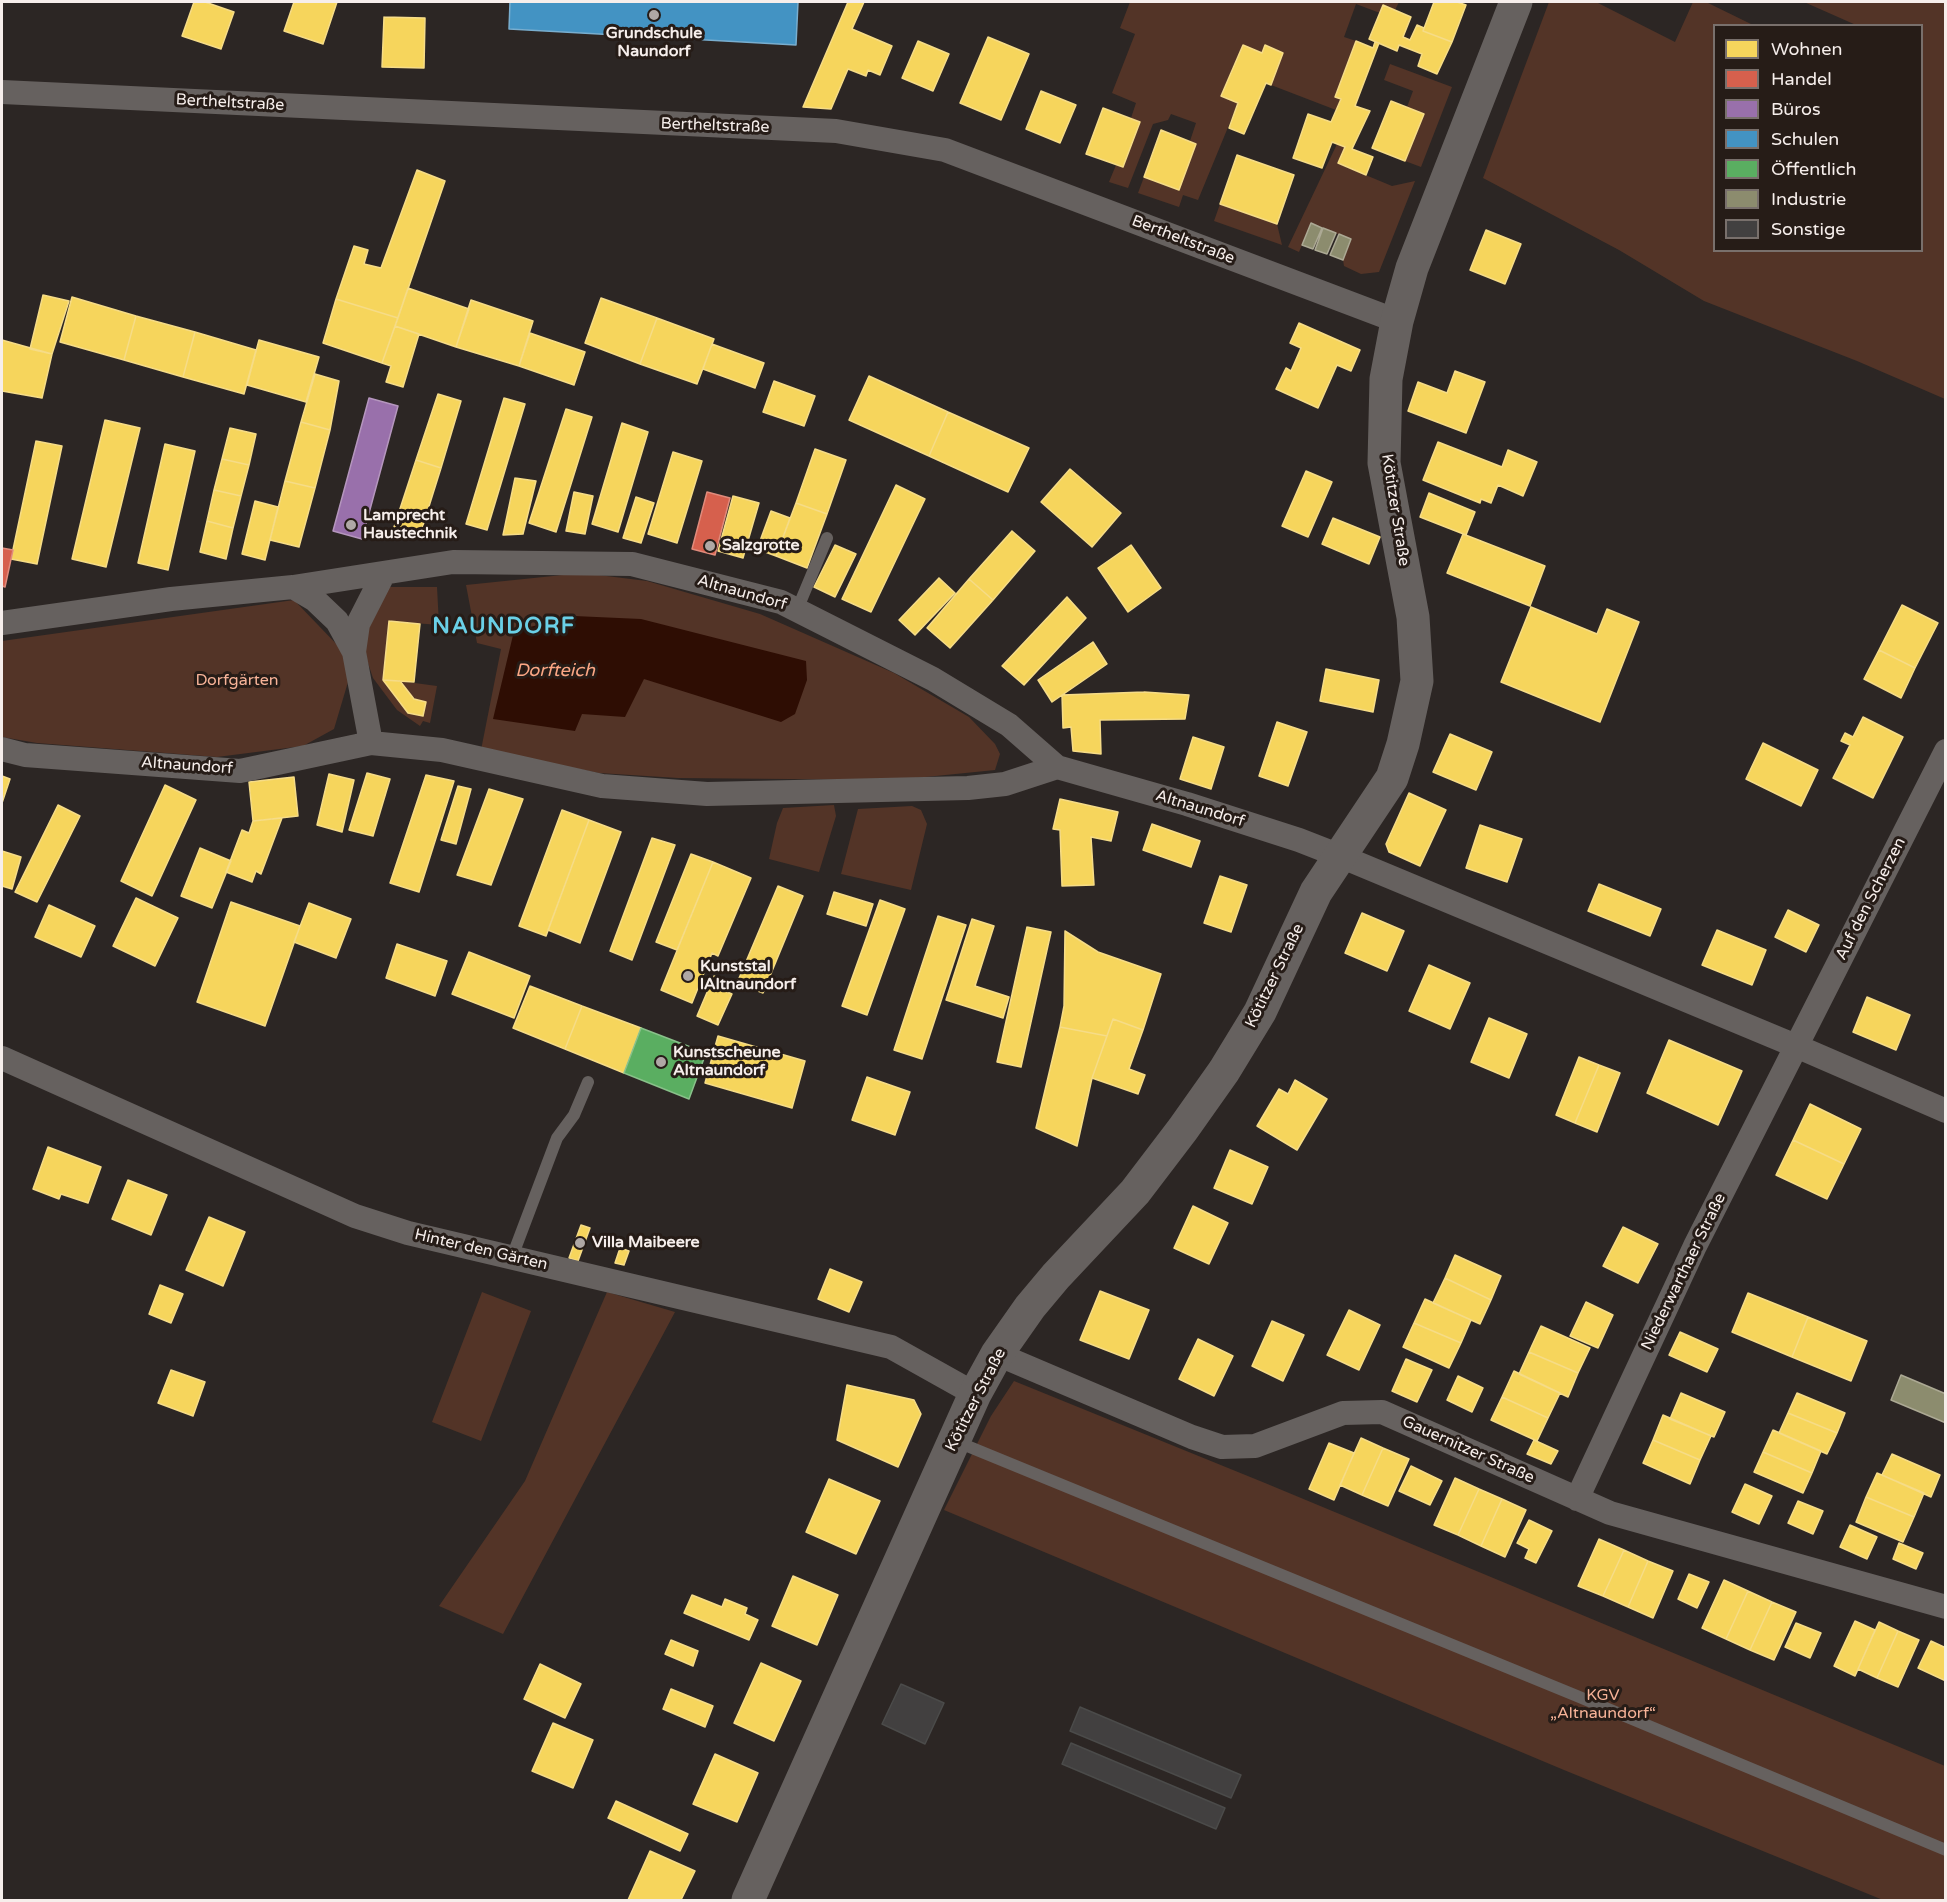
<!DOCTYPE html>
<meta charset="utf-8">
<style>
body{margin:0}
#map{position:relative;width:1947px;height:1902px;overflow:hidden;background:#2c2624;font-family:"Varela Round",sans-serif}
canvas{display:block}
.frame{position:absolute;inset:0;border:3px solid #f6eeeb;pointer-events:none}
.legend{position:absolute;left:1713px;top:24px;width:210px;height:228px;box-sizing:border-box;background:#261c17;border:2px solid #79706c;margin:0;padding:8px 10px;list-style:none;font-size:18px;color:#f6eeeb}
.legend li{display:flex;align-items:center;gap:12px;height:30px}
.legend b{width:30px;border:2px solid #79706c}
</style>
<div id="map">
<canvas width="1947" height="1902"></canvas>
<div class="frame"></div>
<ul class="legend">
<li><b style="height:16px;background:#f6d55c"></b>Wohnen</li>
<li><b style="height:16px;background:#d6604d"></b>Handel</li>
<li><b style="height:16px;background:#9970ab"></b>Büros</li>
<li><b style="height:16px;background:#4393c3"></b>Schulen</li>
<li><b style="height:16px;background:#5aae61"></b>Öffentlich</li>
<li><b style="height:16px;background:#8c8c6e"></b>Industrie</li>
<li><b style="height:16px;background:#424040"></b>Sonstige</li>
</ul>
</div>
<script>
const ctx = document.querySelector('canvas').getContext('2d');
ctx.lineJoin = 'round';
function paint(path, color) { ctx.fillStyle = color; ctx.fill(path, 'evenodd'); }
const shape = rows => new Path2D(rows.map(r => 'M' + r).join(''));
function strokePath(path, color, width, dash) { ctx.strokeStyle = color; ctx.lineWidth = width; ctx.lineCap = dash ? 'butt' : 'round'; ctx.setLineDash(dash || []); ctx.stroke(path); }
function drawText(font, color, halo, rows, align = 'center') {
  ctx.font = font + ' "Varela Round",sans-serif'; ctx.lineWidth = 6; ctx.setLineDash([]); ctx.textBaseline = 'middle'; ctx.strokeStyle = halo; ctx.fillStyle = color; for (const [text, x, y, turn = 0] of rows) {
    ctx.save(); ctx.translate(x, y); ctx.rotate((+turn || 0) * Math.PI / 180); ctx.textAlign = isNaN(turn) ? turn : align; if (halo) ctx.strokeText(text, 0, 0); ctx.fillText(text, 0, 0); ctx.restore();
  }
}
paint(shape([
 [1130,2,1399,2,1395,10,1383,5,1380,13,1356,4,1344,37,1356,41,1335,97,1341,99,1336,110,1271,85,1282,53,1265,45,1262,53,1243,45,1221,95,1238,103,1198,200,1183,195,1179,207,1138,193,1144,177,1179,189,1195,143,1190,141,1196,123,1171,114,1168,120,1153,124,1128,188,1109,182,1116,165,1123,167,1139,122,1131,118,1136,103,1112,93,1135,34,1120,28],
 [1549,2,1596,2,1675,42,1693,2,1706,2,1753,25,1714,26,1714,250,1922,250,1922,26,1856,25,1804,2,1945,2,1945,399,1857,361,1704,301,1619,250,1483,178],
 [1390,64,1452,87,1421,167,1405,161,1424,114,1407,107,1413,91,1384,80],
 [1337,144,1345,147,1339,164,1392,186,1415,181,1379,272,1361,274,1344,266,1343,260,1351,239,1311,224,1299,252,1288,247],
 [1220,204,1277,224,1282,245,1214,221],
 [582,573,647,581,760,614,894,673,969,717,995,744,1000,754,995,770,896,780,678,778,599,773,481,750,501,649,477,643,466,585],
 [389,587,437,587,439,625,389,621,383,679,408,713,423,715,426,702,414,699,400,681,437,686,430,723,423,721,420,726,397,710,373,678,364,651,367,625],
 [294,600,344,652,348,682,334,729,303,746,217,757,37,743,2,737,2,641],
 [834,805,836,816,819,872,769,859,777,823,783,808],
 [912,806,921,810,927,824,911,890,841,874,858,809],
 [482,1292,531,1311,481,1441,432,1422],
 [607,1292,675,1312,503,1634,439,1606,525,1481],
 [1014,1381,1265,1483,1945,1766,1945,1900,1883,1900,1564,1770,944,1510,991,1416]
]), '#533427');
paint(shape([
 [574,616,641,619,806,661,807,680,795,714,781,722,644,679,625,717,582,714,575,731,493,719,514,631]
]), '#2e0d03');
const homes = shape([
 [194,2,205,2,234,12,221,49,182,36,194,2],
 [294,2,337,2,323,44,284,31,294,2],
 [848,2,864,2,852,29,892,46,880,75,868,70,866,76,848,69,831,109,803,107,848,2],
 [1434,2,1457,2,1466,5,1452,42,1423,31,1434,2],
 [1383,5,1411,17,1403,37,1410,40,1417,25,1424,28,1423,31,1452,42,1437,74,1418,66,1422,54,1399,45,1397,51,1369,39,1383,5],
 [384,17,425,18,424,68,382,67,384,17],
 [988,37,1029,54,1001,120,960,103,988,37],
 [918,41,949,54,933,91,902,78,918,41],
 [1356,41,1373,48,1375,42,1379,43,1355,106,1370,111,1352,149,1373,157,1366,175,1338,163,1345,147,1332,142,1322,168,1293,158,1308,114,1331,122,1341,99,1335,97,1356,41],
 [1243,45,1262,53,1265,45,1283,53,1271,85,1266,83,1244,134,1229,128,1238,103,1221,96,1243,45],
 [1041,91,1076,105,1060,143,1026,129,1041,91],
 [1391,101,1424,114,1405,161,1372,148,1391,101],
 [1103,108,1140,122,1123,167,1086,154,1103,108],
 [1161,130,1196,144,1179,190,1144,177,1161,130],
 [1237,155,1294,175,1277,224,1220,204,1237,155],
 [417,170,445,181,398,318,336,299,354,246,368,250,364,264,381,268,417,170],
 [1486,230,1521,244,1505,284,1470,270,1486,230],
 [408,288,469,309,456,347,395,326,408,288],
 [43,295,69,301,52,354,30,349,43,295],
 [72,297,136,316,124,360,60,342,72,297],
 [601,298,657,318,640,364,585,343,601,298],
 [336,299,398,318,382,363,323,343,336,299],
 [471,300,533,321,519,366,456,347,471,300],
 [136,316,195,332,183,377,124,360,136,316],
 [657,318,714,339,697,384,640,364,657,318],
 [1299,323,1360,350,1351,371,1337,365,1318,408,1276,389,1286,368,1291,371,1301,348,1290,343,1299,323],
 [395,326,419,334,403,387,386,382,391,366,382,363,395,326],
 [195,332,256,350,244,394,183,377,195,332],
 [530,333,585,352,574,385,519,366,530,333],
 [2,340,52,354,42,398,2,391,2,340],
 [259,340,319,357,306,402,247,385,259,340],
 [712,344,764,363,755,388,703,369,712,344],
 [1455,371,1485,382,1466,433,1408,411,1418,382,1447,393,1455,371],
 [315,374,339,381,330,430,301,422,315,374],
 [869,376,948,412,929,456,849,420,869,376],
 [774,381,815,396,804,426,763,412,774,381],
 [438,394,461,401,441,468,416,460,438,394],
 [504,398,525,404,487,530,466,524,504,398],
 [566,409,592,417,556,532,529,523,566,409],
 [948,412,1029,448,1008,492,929,456,948,412],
 [105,420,140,428,106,567,72,559,105,420],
 [301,422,330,430,315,488,285,481,301,422],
 [622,423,648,432,618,532,592,524,622,423],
 [230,428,256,434,249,465,222,459,230,428],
 [36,441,62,446,37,564,11,559,36,441],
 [1438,442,1502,467,1508,450,1537,462,1523,496,1498,485,1491,503,1481,499,1480,503,1423,480,1438,442],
 [165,444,195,451,168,570,138,563,165,444],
 [815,449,846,460,827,514,796,503,815,449],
 [673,452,702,461,677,543,648,534,673,452],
 [222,459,249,465,241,496,214,490,222,459],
 [416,460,441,468,420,535,394,527,416,460],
 [1070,469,1121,513,1092,547,1041,502,1070,469],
 [1306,471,1332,482,1308,537,1282,526,1306,471],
 [515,478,536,481,523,534,503,535,515,478],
 [285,481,315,488,299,547,270,540,285,481],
 [896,485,925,499,871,612,842,599,896,485],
 [214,490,241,496,233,528,207,521,214,490],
 [574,492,593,496,585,534,566,531,574,492],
 [1429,493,1475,512,1466,535,1420,517,1429,493],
 [733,496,759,503,743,558,718,551,733,496],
 [636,497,654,503,641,543,623,538,636,497],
 [255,501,278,507,265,560,242,554,255,501],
 [796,503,827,514,807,568,776,556,796,503],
 [771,511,790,518,776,556,757,549,771,511],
 [1333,518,1380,537,1369,564,1322,544,1333,518],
 [207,521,233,528,226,559,200,552,207,521],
 [1012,531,1035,551,993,600,969,579,1012,531],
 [1463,534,1545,566,1530,606,1447,573,1463,534],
 [835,545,856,554,835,597,814,587,835,545],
 [1131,545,1161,588,1128,612,1098,568,1131,545],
 [939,578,955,593,915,635,899,620,939,578],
 [969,579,993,600,950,648,927,628,969,579],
 [1067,597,1086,618,1024,685,1002,666,1067,597],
 [1902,605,1938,623,1915,668,1879,650,1902,605],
 [1531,607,1597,634,1607,609,1639,622,1600,722,1501,682,1531,607],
 [389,621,420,624,414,682,383,680,389,621],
 [1093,642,1107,664,1052,702,1038,680,1093,642],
 [1879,650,1915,668,1901,698,1864,679,1879,650],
 [1326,669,1379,680,1373,712,1320,701,1326,669],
 [383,680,400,681,414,699,426,702,423,716,408,713,383,680],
 [1144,692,1189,695,1185,719,1100,720,1101,754,1073,751,1071,727,1063,728,1062,695,1144,692],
 [1863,717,1903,737,1873,798,1833,778,1850,745,1841,741,1845,733,1853,737,1863,717],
 [1277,722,1307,732,1288,786,1259,776,1277,722],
 [1450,734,1492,752,1476,790,1433,772,1450,734],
 [1193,737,1224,747,1211,789,1180,779,1193,737],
 [1763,743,1818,770,1801,806,1746,779,1763,743],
 [367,773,390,779,373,836,349,830,367,773],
 [329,774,354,780,342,832,317,825,329,774],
 [426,775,454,781,419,892,390,883,426,775],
 [2,776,10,779,2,803,2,776],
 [294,777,298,816,253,821,249,782,294,777],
 [165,785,196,800,152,896,121,881,165,785],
 [458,786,471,789,456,844,441,840,458,786],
 [489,789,523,799,491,885,457,875,489,789],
 [1409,793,1446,810,1420,866,1389,852,1386,844,1409,793],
 [1060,799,1118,812,1111,841,1091,837,1094,885,1062,886,1060,830,1053,829,1060,799],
 [58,805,80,816,37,902,15,892,58,805],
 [562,810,589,820,546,936,519,926,562,810],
 [282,818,261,874,256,871,252,882,226,872,242,830,249,833,253,821,282,818],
 [589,820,621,832,580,943,548,930,589,820],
 [1152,824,1200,841,1191,867,1143,850,1152,824],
 [1480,825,1522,839,1507,882,1466,868,1480,825],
 [652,838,675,845,632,960,610,951,652,838],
 [200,848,231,861,212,908,181,896,200,848],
 [2,851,21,857,12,889,2,886,2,851],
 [691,854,713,862,677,950,656,942,691,854],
 [713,862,751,878,718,956,712,953,692,1003,661,990,713,862],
 [1220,876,1247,885,1231,932,1204,923,1220,876],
 [1599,884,1661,909,1650,936,1588,911,1599,884],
 [778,886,803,896,763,993,737,983,778,886],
 [834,892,873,904,866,926,827,914,834,892],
 [136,898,178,918,155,966,113,946,136,898],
 [880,900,905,909,867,1015,842,1006,880,900],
 [231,902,300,926,265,1026,197,1002,231,902],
 [309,903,351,919,336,958,294,942,309,903],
 [49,905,95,926,81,957,35,937,49,905],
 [1788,910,1819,925,1806,952,1775,937,1788,910],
 [1362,913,1404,931,1387,971,1345,953,1362,913],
 [938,916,966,925,922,1059,894,1050,938,916],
 [972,919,994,926,975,986,1009,997,1003,1018,946,1000,972,919],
 [1027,927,1051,932,1021,1067,997,1062,1027,927],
 [1717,930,1766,950,1752,985,1702,965,1717,930],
 [1065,931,1098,952,1161,974,1143,1030,1113,1019,1107,1036,1060,1027,1064,1006,1065,931],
 [397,944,447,961,435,996,386,978,397,944],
 [469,952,530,976,514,1018,452,994,469,952],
 [1429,965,1470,983,1450,1029,1409,1011,1429,965],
 [714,976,730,983,727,992,732,994,718,1025,697,1016,714,976],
 [530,986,582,1006,565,1049,513,1028,530,986],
 [1867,997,1910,1015,1896,1050,1853,1032,1867,997],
 [582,1006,641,1028,624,1073,565,1049,582,1006],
 [1489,1018,1527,1034,1509,1078,1471,1062,1489,1018],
 [1113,1019,1143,1030,1129,1069,1145,1075,1138,1094,1092,1078,1113,1019],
 [1060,1027,1107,1036,1092,1078,1077,1146,1036,1128,1060,1027],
 [718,1036,805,1061,792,1108,705,1083,718,1036],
 [1669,1040,1742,1071,1718,1125,1647,1093,1669,1040],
 [1579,1057,1599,1065,1575,1123,1556,1115,1579,1057],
 [1599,1065,1620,1073,1597,1132,1575,1123,1599,1065],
 [867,1077,910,1092,895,1135,852,1120,867,1077],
 [1295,1080,1327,1099,1297,1150,1257,1126,1279,1089,1288,1094,1295,1080],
 [1810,1104,1861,1129,1844,1164,1793,1140,1810,1104],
 [1793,1140,1844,1164,1827,1199,1776,1175,1793,1140],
 [48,1147,101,1167,88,1203,61,1194,59,1199,33,1189,48,1147],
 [1230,1150,1268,1167,1252,1204,1214,1188,1230,1150],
 [128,1180,167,1195,151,1235,112,1219,128,1180],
 [1193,1206,1228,1223,1209,1264,1174,1248,1193,1206],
 [209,1217,245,1232,223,1286,186,1270,209,1217],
 [581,1225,590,1228,578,1261,569,1258,581,1225],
 [1623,1227,1658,1244,1638,1283,1603,1266,1623,1227],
 [620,1248,629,1251,624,1265,615,1263,620,1248],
 [1455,1255,1501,1276,1491,1300,1445,1278,1455,1255],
 [830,1269,862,1282,849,1312,818,1299,830,1269],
 [1445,1278,1491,1300,1480,1324,1433,1303,1445,1278],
 [160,1285,183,1294,171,1323,149,1314,160,1285],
 [1100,1291,1149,1310,1129,1359,1080,1340,1100,1291],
 [1748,1293,1808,1317,1792,1357,1732,1332,1748,1293],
 [1425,1299,1471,1320,1461,1343,1414,1323,1425,1299],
 [1586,1302,1613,1315,1598,1348,1570,1336,1586,1302],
 [1349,1310,1380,1325,1359,1370,1327,1355,1349,1310],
 [1808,1317,1867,1341,1851,1381,1792,1357,1808,1317],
 [1272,1321,1304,1335,1283,1381,1252,1366,1272,1321],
 [1414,1323,1461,1343,1449,1368,1403,1347,1414,1323],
 [1541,1326,1590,1348,1578,1373,1529,1352,1541,1326],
 [1680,1332,1718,1349,1707,1372,1669,1355,1680,1332],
 [1198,1339,1233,1356,1214,1396,1179,1379,1198,1339],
 [1529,1352,1578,1373,1568,1397,1519,1374,1529,1352],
 [1406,1359,1432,1370,1417,1402,1392,1391,1406,1359],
 [171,1370,205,1382,193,1416,158,1403,171,1370],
 [1514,1371,1560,1393,1548,1418,1502,1397,1514,1371],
 [1458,1376,1483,1388,1472,1412,1447,1400,1458,1376],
 [847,1385,914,1400,921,1414,898,1467,837,1440,847,1385],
 [1681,1393,1725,1412,1714,1437,1670,1419,1681,1393],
 [1797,1393,1845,1413,1837,1433,1788,1413,1797,1393],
 [1502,1397,1548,1418,1537,1441,1491,1420,1502,1397],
 [1788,1413,1837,1433,1827,1454,1779,1433,1788,1413],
 [1663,1415,1711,1436,1700,1460,1653,1440,1663,1415],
 [1773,1430,1821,1451,1812,1473,1763,1452,1773,1430],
 [1361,1438,1383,1448,1362,1495,1340,1485,1361,1438],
 [1534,1440,1558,1451,1551,1464,1527,1454,1534,1440],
 [1653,1440,1700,1460,1690,1484,1643,1463,1653,1440],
 [1329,1443,1354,1453,1334,1500,1309,1489,1329,1443],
 [1383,1448,1409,1459,1388,1506,1362,1495,1383,1448],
 [1763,1452,1812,1473,1803,1493,1754,1472,1763,1452],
 [1892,1454,1940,1475,1931,1497,1882,1475,1892,1454],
 [1411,1466,1442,1481,1430,1505,1399,1491,1411,1466],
 [1877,1473,1924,1493,1914,1517,1866,1497,1877,1473],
 [1455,1478,1479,1489,1458,1535,1434,1525,1455,1478],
 [829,1479,880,1501,856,1554,806,1532,829,1479],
 [1745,1484,1772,1496,1759,1524,1732,1512,1745,1484],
 [1479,1489,1502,1499,1481,1546,1458,1535,1479,1489],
 [1866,1497,1914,1517,1903,1542,1856,1522,1866,1497],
 [1502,1499,1526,1510,1505,1557,1481,1546,1502,1499],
 [1798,1501,1823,1511,1813,1534,1788,1523,1798,1501],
 [1529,1520,1552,1531,1536,1563,1525,1558,1529,1549,1517,1543,1529,1520],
 [1850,1525,1877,1537,1867,1559,1840,1547,1850,1525],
 [1599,1539,1624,1550,1603,1596,1578,1586,1599,1539],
 [1899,1543,1923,1553,1916,1569,1893,1559,1899,1543],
 [1624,1550,1648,1561,1628,1607,1603,1596,1624,1550],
 [1648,1561,1673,1571,1653,1618,1628,1607,1648,1561],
 [1689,1574,1709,1582,1697,1608,1678,1599,1689,1574],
 [793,1576,838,1595,817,1645,772,1626,793,1576],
 [1724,1580,1748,1591,1726,1639,1702,1628,1724,1580],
 [1748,1591,1772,1602,1750,1650,1726,1639,1748,1591],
 [692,1595,722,1607,725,1599,747,1608,745,1614,758,1620,749,1640,684,1613,692,1595],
 [1772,1602,1796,1612,1774,1660,1750,1650,1772,1602],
 [1855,1621,1875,1630,1855,1676,1834,1666,1855,1621],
 [1879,1622,1898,1631,1877,1678,1858,1669,1879,1622],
 [1796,1623,1821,1633,1810,1658,1785,1647,1796,1623],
 [1898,1631,1919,1640,1898,1687,1877,1678,1898,1631],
 [671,1640,698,1651,693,1666,665,1654,671,1640],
 [1931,1641,1946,1648,1946,1681,1918,1668,1931,1641],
 [761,1663,801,1681,774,1741,734,1723,761,1663],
 [540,1664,581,1684,565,1718,524,1699,540,1664],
 [671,1689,713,1706,705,1727,663,1709,671,1689],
 [553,1723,593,1740,573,1788,532,1771,553,1723],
 [715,1754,758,1773,737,1822,693,1804,715,1754],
 [616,1801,688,1834,680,1851,608,1818,616,1801],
 [650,1851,695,1871,681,1900,628,1900,650,1851]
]);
paint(homes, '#f6d55c');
strokePath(homes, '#f6dc87', 1.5);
const shops = shape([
 [707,492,730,498,715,555,692,549,707,492],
 [2,548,13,550,5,587,2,586,2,548]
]);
paint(shops, '#d6604d');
strokePath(shops, '#e08b7c', 1.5);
const offices = shape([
 [369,398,398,406,362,539,333,531,369,398]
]);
paint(offices, '#9970ab');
strokePath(offices, '#b596be', 1.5);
const schools = shape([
 [510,2,798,2,796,45,509,29,510,2]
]);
paint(schools, '#4393c3');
strokePath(schools, '#79aecf', 1.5);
const public = shape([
 [641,1028,706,1053,689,1099,624,1073,641,1028]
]);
paint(public, '#5aae61');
strokePath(public, '#89c18a', 1.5);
const industry = shape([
 [1311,223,1322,228,1313,249,1302,245,1311,223],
 [1323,228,1336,233,1327,254,1315,250,1323,228],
 [1339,234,1351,239,1343,260,1330,255,1339,234],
 [1901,1375,1946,1394,1946,1423,1891,1400,1901,1375]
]);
paint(industry, '#8c8c6e');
strokePath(industry, '#aca994', 1.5);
const building = shape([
 [901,1684,944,1703,925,1744,882,1724,901,1684],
 [1080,1707,1241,1775,1231,1798,1070,1731,1080,1707],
 [1071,1743,1225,1808,1216,1829,1062,1764,1071,1743]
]);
paint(building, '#424040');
strokePath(building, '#4b4b4a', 1.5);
strokePath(shape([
 [797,610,827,538],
 [512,1257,557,1138,574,1115,588,1082],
 [955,1441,1577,1696,1946,1850]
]), '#66615f', 12);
strokePath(shape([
 [2,92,836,131,945,150,1397,321],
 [293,587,315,600,337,621,354,652],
 [2,623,171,599,293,587,453,562,632,564,781,602,933,679,1009,725,1057,767,1187,804,1299,840,1340,856,1796,1046,1946,1111],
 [371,743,354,652,358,624,384,573],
 [2,749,25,755,240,771,371,743,442,750,602,786,707,794,968,788,1005,784,1057,767],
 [2,1058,355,1216,408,1233,891,1347,975,1394],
 [997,1354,1192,1437,1222,1447,1255,1446,1343,1413,1382,1412,1610,1513,1946,1607],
 [1577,1499,1695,1246,1946,751]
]), '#66615f', 24);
strokePath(shape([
 [748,1900,975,1394,997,1354,1030,1307,1056,1276,1135,1192,1183,1129,1224,1071,1260,1012,1316,892,1392,778,1403,744,1417,681,1413,617,1384,463,1386,379,1397,321,1412,268,1516,2]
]), '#66615f', 33);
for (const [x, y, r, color] of [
 [654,15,6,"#afa8a5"],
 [351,525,6,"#afa8a5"],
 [710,546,6,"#afa8a5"],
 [688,976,6,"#afa8a5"],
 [661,1062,6,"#afa8a5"],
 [580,1243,6,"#afa8a5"]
]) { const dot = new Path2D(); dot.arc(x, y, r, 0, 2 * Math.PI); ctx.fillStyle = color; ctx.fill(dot); strokePath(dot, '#261c17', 2); }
drawText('bold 16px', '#f6eeeb', '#261c17', [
 ["Grundschule",654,34,"center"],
 ["Naundorf",654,52,"center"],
 ["Lamprecht",363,516],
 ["Haustechnik",363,534],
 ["Salzgrotte",722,546],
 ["Kunststal",700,967],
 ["lAltnaundorf",700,985],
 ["Kunstscheune",673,1053],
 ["Altnaundorf",673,1071],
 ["Villa Maibeere",592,1243]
], 'left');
drawText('16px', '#f6eeeb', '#261c17', [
 ["Bertheltstraße",230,103,3],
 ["Bertheltstraße",715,126,2],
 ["Bertheltstraße",1183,240,21],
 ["Kötitzer Straße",1395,510,81],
 ["Altnaundorf",742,593,16],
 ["Altnaundorf",187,766,4],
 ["Altnaundorf",1200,809,17],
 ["Auf den Scherzen",1871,899,-63],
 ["Kötitzer Straße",1275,976,-64],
 ["Hinter den Gärten",481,1250,13],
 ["Niederwarthaer Straße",1684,1272,-64],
 ["Kötitzer Straße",976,1400,-63],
 ["Gauernitzer Straße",1468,1450,24]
]);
drawText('16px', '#f7b398', '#261c17', [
 ["Dorfgärten",237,681],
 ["KGV",1603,1696],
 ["„Altnaundorf“",1603,1714]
]);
drawText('italic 18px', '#fba785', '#261c17', [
 ["Dorfteich",555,671]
]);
ctx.letterSpacing = '1.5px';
drawText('bold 22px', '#6ad0e7', '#261c17', [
 ["NAUNDORF",504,627]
]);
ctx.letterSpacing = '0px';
</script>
